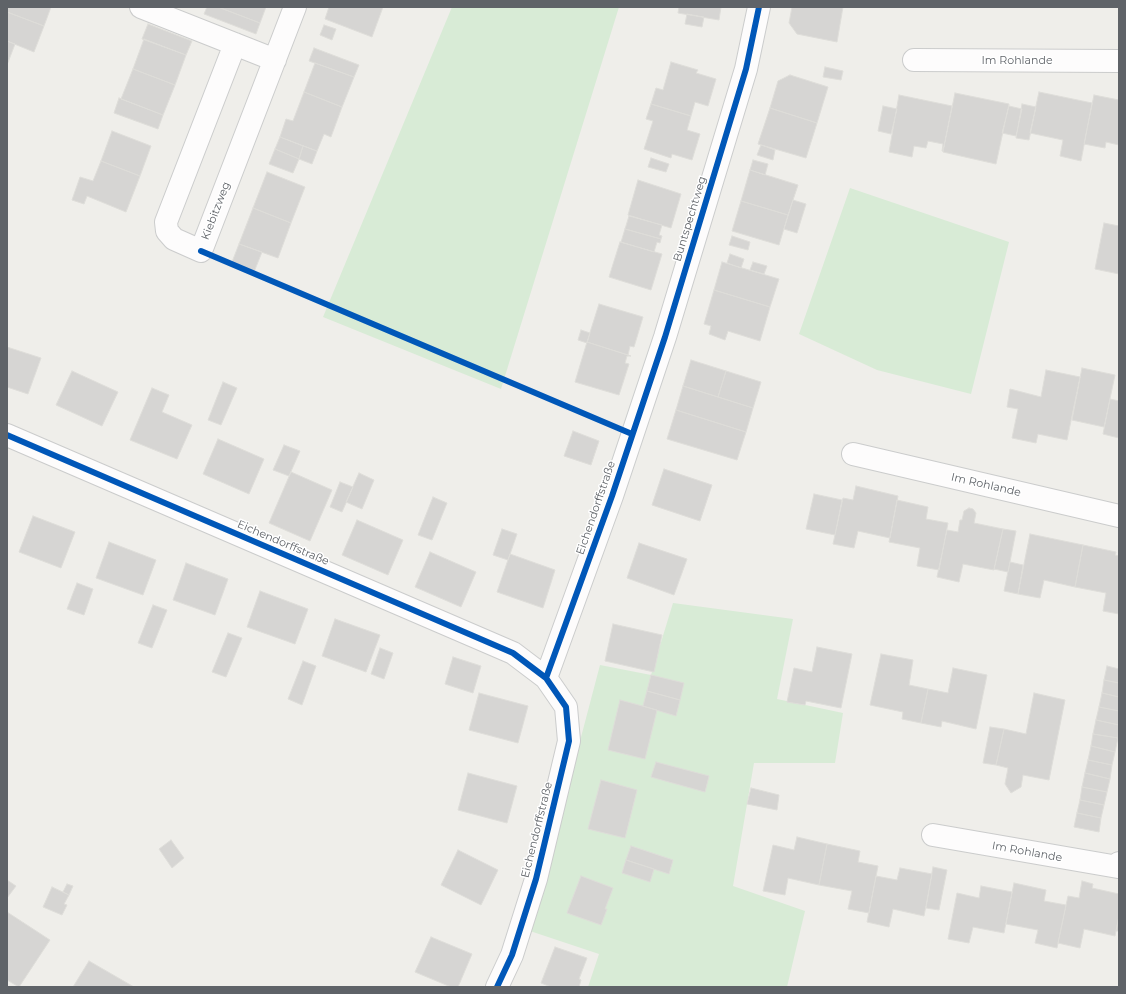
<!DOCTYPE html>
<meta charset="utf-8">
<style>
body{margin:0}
#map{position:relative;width:1126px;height:994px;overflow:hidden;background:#efeeea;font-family:Montserrat,sans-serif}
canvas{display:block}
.frame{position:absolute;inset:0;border:8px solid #5f6368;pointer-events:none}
</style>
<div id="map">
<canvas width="1126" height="994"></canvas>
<div class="frame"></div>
</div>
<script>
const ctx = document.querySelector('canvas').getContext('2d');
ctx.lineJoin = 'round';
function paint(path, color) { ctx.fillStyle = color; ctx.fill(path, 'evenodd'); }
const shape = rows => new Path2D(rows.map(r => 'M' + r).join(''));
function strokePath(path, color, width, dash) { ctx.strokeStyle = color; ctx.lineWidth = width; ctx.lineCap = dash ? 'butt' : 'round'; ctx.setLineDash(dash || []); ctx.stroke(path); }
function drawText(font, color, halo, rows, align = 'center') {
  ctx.font = font + ' Montserrat,sans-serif'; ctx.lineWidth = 3; ctx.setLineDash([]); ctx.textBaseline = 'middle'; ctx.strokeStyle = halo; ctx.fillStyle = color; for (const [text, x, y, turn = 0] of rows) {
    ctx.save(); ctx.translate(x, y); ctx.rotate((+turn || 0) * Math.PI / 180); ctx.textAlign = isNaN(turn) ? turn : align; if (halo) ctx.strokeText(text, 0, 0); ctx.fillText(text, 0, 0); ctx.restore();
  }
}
paint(shape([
 [452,7,619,7,501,389,323,317],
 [850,188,1009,242,971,394,877,370,799,334],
 [673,603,793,619,777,699,843,713,835,763,754,763,733,886,805,911,787,987,588,987,599,954,530,931,600,665,651,675]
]), '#d8ebd6');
const building = shape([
 [7,7,51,7,44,26,7,12,7,7],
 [207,7,218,7,260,23,256,34,204,14,207,7],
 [218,7,266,7,260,23,218,7],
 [329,7,383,7,372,37,325,19,329,7],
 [679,7,721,7,719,20,678,13,679,7],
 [792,7,843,7,837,42,797,34,789,23,792,7],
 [7,12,44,26,34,52,7,41,7,12],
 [687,14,704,17,702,27,685,24,687,14],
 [148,24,192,41,186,55,142,39,148,24],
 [324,25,336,29,332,40,320,35,324,25],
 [144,39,186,55,175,85,133,69,144,39],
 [7,41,15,44,7,65,7,41],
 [314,48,359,65,354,77,309,61,314,48],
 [671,62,698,70,696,73,716,79,708,106,695,102,691,116,651,104,656,88,663,90,671,62],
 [315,63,354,77,342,107,304,92,315,63],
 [825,67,843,71,841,80,823,77,825,67],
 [133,69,175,85,163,115,121,99,133,69],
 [790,75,828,87,817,123,770,108,778,81,790,75],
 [304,92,342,107,331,137,324,134,317,151,280,137,286,119,293,121,304,92],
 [1039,92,1092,103,1081,161,1060,156,1063,140,1030,133,1039,92],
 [955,93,1009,104,996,164,943,152,955,93],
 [899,95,952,106,943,151,942,151,943,144,928,141,926,148,914,146,912,157,889,152,899,95],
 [1094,95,1119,100,1119,145,1106,142,1105,148,1084,144,1094,95],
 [119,98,163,115,158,129,114,113,119,98],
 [651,104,691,116,687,130,700,134,692,160,672,154,671,158,644,149,653,121,646,119,651,104],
 [1022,104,1036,107,1029,140,1016,138,1022,104],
 [883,106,897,109,891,134,878,131,883,106],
 [1009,106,1022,109,1016,136,1002,133,1009,106],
 [770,108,817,123,806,158,758,144,770,108],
 [112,131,151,146,140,176,101,161,112,131],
 [280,137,303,146,299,159,275,149,280,137],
 [761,145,775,150,773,160,757,155,761,145],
 [303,146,317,151,312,164,299,159,303,146],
 [275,149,299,159,293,173,269,164,275,149],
 [651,158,669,164,666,172,648,167,651,158],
 [753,160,768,164,765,175,750,170,753,160],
 [101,161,140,176,126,212,87,196,84,204,72,200,80,177,93,181,101,161],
 [750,170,798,185,788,215,741,201,750,170],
 [267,172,305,187,291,223,253,208,267,172],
 [638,180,681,194,671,228,628,215,638,180],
 [793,200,806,204,797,233,784,229,793,200],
 [741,201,788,215,779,245,732,231,741,201],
 [253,208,291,223,278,258,239,244,253,208],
 [629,216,662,225,659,235,662,236,661,239,625,229,629,216],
 [1104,223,1119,226,1119,274,1095,269,1104,223],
 [625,229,661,239,660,243,657,242,654,252,621,242,625,229],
 [732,236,750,242,748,250,729,245,732,236],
 [620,242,662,254,651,290,609,277,620,242],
 [239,244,262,252,254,272,232,262,239,244],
 [730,254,744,259,741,268,727,263,730,254],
 [722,262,779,279,770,307,714,290,722,262],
 [753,262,767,266,764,274,750,270,753,262],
 [714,290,770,307,760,341,728,331,725,340,709,334,711,326,704,324,714,290],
 [599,304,643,317,634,347,630,346,628,355,587,342,599,304],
 [581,330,590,333,587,343,578,340,581,330],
 [587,342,631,356,627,356,625,363,629,364,619,395,575,382,587,342],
 [7,347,41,358,28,394,7,387,7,347],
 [691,360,726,371,718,397,683,386,691,360],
 [1082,368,1115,375,1104,427,1072,420,1082,368],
 [1046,370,1080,377,1067,440,1038,434,1036,443,1012,438,1018,409,1007,407,1010,389,1041,397,1046,370],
 [72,371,118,392,102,426,56,405,72,371],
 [726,371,761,382,753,408,718,397,726,371],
 [223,382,237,388,221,425,208,420,223,382],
 [683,386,753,408,746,432,676,410,683,386],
 [152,388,169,395,162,412,192,425,177,459,130,440,152,388],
 [1110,399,1119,401,1119,438,1103,434,1110,399],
 [676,410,746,432,737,460,667,439,676,410],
 [573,431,599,441,591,465,564,456,573,431],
 [218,439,264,459,249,494,203,474,218,439],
 [284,445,300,451,289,476,273,470,284,445],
 [664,469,712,485,700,521,652,505,664,469],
 [291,472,332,490,310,541,269,523,291,472],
 [359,473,374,480,362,509,346,502,359,473],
 [340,482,353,487,342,512,330,507,340,482],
 [856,486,898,496,890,538,858,531,854,548,833,544,843,498,853,500,856,486],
 [814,494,842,500,835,535,806,529,814,494],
 [433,497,447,503,432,540,418,535,433,497],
 [897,500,928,507,926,519,948,523,939,570,917,566,920,548,889,542,897,500],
 [969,508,973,509,976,513,974,523,1003,529,994,570,963,564,959,582,937,577,947,530,958,532,960,520,962,520,964,511,969,508],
 [33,516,75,532,61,568,19,552,33,516],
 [357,520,403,540,388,575,342,555,357,520],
 [502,529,517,534,508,560,493,555,502,529],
 [1003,529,1016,531,1008,572,994,569,1003,529],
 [1030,534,1083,545,1075,587,1044,580,1040,598,1018,594,1030,534],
 [109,542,156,560,143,595,96,578,109,542],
 [639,543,687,559,674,595,627,578,639,543],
 [1083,545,1116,552,1115,555,1119,556,1119,614,1103,611,1106,593,1075,587,1083,545],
 [430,552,476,572,461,607,415,587,430,552],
 [510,554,555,570,543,608,497,592,510,554],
 [1010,562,1023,565,1018,594,1004,591,1010,562],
 [186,563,228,579,215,615,173,600,186,563],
 [77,583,93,589,84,615,67,609,77,583],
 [260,591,308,609,295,644,247,627,260,591],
 [153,605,167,610,152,648,138,643,153,605],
 [335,619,380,635,366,672,322,656,335,619],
 [613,624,662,635,654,672,605,661,613,624],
 [228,633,242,638,226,677,212,672,228,633],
 [817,647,852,654,841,708,806,701,805,705,787,702,794,668,812,672,817,647],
 [380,648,393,653,384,679,371,674,380,648],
 [881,654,913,660,909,685,928,689,921,723,902,719,903,712,870,705,881,654],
 [453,657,481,666,473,693,445,684,453,657],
 [303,661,316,666,302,705,288,699,303,661],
 [1107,666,1119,669,1119,683,1104,680,1107,666],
 [953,668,987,675,976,729,942,721,941,727,921,723,928,689,948,693,953,668],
 [651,675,684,683,680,700,647,691,651,675],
 [1104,680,1119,683,1119,697,1102,693,1104,680],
 [647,691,680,700,676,716,643,706,647,691],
 [479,693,528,706,518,743,469,730,479,693],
 [1034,693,1065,700,1049,780,1023,775,1021,787,1011,793,1005,784,1008,768,996,765,1004,729,1026,734,1034,693],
 [1102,693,1119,697,1119,711,1099,707,1102,693],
 [620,700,657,710,645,759,608,750,620,700],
 [1099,707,1119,711,1119,725,1096,720,1099,707],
 [1096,720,1119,725,1118,738,1093,734,1096,720],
 [990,727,1004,729,996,765,983,763,990,727],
 [1093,734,1118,738,1115,752,1091,746,1093,734],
 [1091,746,1115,752,1112,765,1088,760,1091,746],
 [1088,760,1112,765,1110,779,1085,773,1088,760],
 [656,762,709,776,705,792,651,777,656,762],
 [468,773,517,786,507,823,458,810,468,773],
 [1085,773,1110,779,1107,792,1082,787,1085,773],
 [601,780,637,790,625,838,588,829,601,780],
 [1082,787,1107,792,1104,805,1080,800,1082,787],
 [751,788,779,795,777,810,747,804,751,788],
 [1080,800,1104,805,1101,818,1077,813,1080,800],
 [1077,813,1101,818,1099,832,1074,827,1077,813],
 [797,837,827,844,819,885,788,878,785,895,763,891,773,845,794,850,797,837],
 [171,840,184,858,172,868,159,849,171,840],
 [827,844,860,851,858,862,878,866,869,913,848,909,852,891,819,885,827,844],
 [631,846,673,860,669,874,626,860,631,846],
 [458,850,498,870,481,905,441,885,458,850],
 [626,860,654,869,650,882,622,873,626,860],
 [933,867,947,870,939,910,926,908,933,867],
 [900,868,932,874,924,916,893,909,889,927,867,922,876,876,897,880,900,868],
 [581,876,613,888,605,909,607,909,601,925,567,913,581,876],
 [7,880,16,886,7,898,7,880],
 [1082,881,1093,884,1092,888,1119,894,1119,916,1115,936,1084,929,1080,948,1058,943,1068,896,1079,898,1082,881],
 [1014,883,1046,890,1044,901,1066,905,1057,948,1035,943,1038,930,1006,924,1014,883],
 [67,884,73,886,69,895,63,892,67,884],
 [981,886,1012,892,1004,933,973,927,969,943,948,939,957,893,979,898,981,886],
 [52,887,69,895,64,904,67,905,62,915,43,907,52,887],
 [7,912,50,940,19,987,7,980,7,912],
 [1119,916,1119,931,1116,931,1119,916],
 [431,937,472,954,458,987,451,987,415,972,431,937],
 [555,947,587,958,579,979,581,980,579,987,551,987,541,983,555,947],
 [89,961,134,987,73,987,89,961]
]);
paint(building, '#d6d5d3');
strokePath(building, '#deddd9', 1);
const street = shape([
 [141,7,275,60],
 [235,44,166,222,167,231,174,239,201,251,295,7],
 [914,60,1119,61],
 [7,435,513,653,546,678,566,707,569,741,536,879,512,955,497,987],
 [853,454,1119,516],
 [546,678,612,496,665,337,746,69,759,7],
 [933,835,1118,867,1119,863]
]);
strokePath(street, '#cbcccc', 24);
strokePath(street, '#fdfcfc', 22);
strokePath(shape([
 [201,251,632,434],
 [7,435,513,653,546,678,566,707,569,741,536,879,512,955,497,987],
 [546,678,612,496,665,337,746,69,759,7]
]), '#0057b8', 6);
drawText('11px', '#5f6368', '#fff', [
 ["Im Rohlande",1017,61],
 ["Kiebitzweg",216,211,-69],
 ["Buntspechtweg",690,219,-73],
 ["Im Rohlande",986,485,13],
 ["Eichendorffstraße",596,508,-71],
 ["Eichendorffstraße",283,543,23],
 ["Eichendorffstraße",537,830,-76],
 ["Im Rohlande",1027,852,10]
]);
</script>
